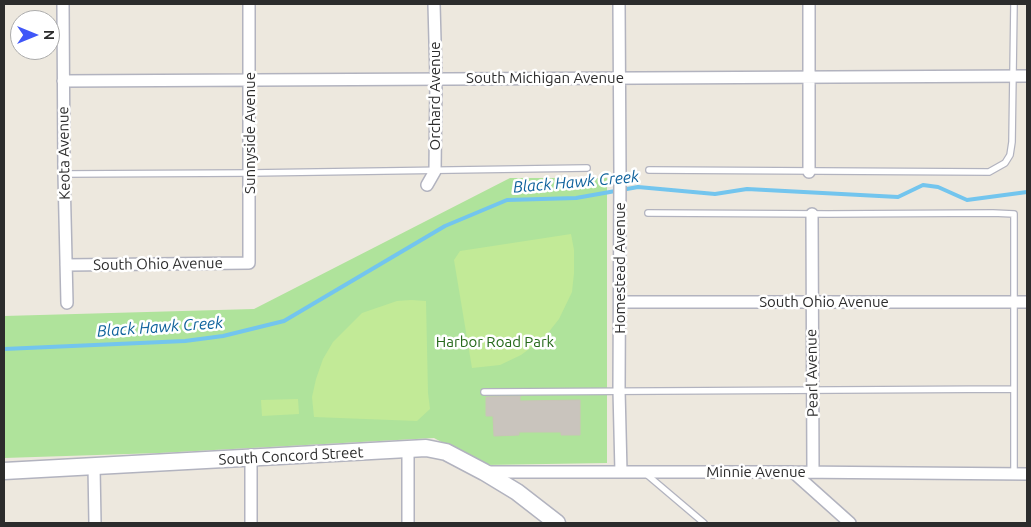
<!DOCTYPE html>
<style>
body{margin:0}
#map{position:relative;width:1031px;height:527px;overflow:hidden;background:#ede8de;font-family:Ubuntu,sans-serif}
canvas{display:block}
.frame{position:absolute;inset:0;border:5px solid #2c2c2c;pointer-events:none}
.north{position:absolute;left:10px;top:10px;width:50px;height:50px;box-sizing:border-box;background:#fff;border:1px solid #ababab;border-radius:50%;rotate:90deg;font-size:14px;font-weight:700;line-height:20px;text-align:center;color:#2c2c2c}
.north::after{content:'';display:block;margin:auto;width:18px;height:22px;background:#4057f8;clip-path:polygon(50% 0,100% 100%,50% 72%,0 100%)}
</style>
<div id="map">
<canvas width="1031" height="527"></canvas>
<div class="frame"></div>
<div class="north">N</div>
</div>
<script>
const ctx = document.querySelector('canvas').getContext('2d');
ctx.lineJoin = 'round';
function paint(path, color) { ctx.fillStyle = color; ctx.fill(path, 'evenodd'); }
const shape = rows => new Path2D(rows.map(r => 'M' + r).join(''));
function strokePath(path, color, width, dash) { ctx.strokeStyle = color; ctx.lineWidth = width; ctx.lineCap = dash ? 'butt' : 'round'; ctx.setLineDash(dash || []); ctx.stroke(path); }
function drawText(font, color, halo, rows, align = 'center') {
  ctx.font = font + ' Ubuntu,sans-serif'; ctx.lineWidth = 5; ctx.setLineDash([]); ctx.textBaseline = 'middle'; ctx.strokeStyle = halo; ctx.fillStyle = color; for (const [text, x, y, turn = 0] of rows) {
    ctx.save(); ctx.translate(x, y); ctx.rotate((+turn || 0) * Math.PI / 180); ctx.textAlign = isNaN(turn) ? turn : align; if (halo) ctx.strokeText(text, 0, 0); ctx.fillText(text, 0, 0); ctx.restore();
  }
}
paint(shape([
 [510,178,607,178,607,463,485,465,434,438,159,453,4,458,4,316,254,309]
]), '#afe39b');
paint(shape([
 [571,234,574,250,574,273,572,292,559,319,544,338,521,355,500,365,472,368,454,260,460,251],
 [411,300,426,301,428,393,430,409,417,421,314,417,312,397,316,379,323,359,333,342,362,313,397,301],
 [298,399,299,414,262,416,261,400]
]), '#c2ea97');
strokePath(shape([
 [4,349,185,341,223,336,284,321,445,226,507,200,576,198,638,187,715,194,747,189,898,197,923,185,938,187,967,200,1027,192]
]), '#73c5ee', 4);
const building = shape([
 [520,396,520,401,580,400,580,435,561,435,561,432,519,432,519,435,494,436,493,416,486,416,486,397,520,396]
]);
paint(building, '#c9c4bd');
strokePath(building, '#c9c4b8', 1);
const lane = shape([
 [649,170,989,172,1005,163,1010,155,1012,142,1014,4],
 [64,174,250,173,587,168],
 [648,213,828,214,993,213,1014,214,1014,474],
 [484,392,1013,389],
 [645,473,704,523]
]);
const street = shape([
 [63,4,64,174,67,303],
 [619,4,620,173,619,390,621,472],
 [809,4,809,172],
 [63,81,1027,76],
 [427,185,435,171,436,78,434,4],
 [812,214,813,472],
 [66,265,249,263,249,4],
 [620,302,1027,302],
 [251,458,251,523],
 [94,467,95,523],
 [484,472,793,472,1027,474],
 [793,472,850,523],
 [408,523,408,449]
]);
const secondary = shape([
 [4,471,426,448,446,452,484,472,517,492,557,523]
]);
strokePath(lane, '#b2b3bf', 8);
strokePath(street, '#b2b3bf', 14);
strokePath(secondary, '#b2b3bf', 19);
strokePath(lane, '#fff', 5.5);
strokePath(street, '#fff', 11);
strokePath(secondary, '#fff', 16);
drawText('15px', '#2c2c2c', '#fff', [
 ["South Michigan Avenue",545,78],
 ["Orchard Avenue",435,96,-90],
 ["Sunnyside Avenue",250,133,-90],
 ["Keota Avenue",64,153,-91],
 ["South Ohio Avenue",158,264,-1],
 ["Homestead Avenue",620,268,-90],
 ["South Ohio Avenue",824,302],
 ["Pearl Avenue",812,373,-91],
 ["South Concord Street",291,456,-3],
 ["Minnie Avenue",756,472]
]);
drawText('15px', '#26691b', '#fff', [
 ["Harbor Road Park",495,342]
]);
drawText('italic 16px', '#0f629c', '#fff', [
 ["Black Hawk Creek",576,182,-5],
 ["Black Hawk Creek",160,327,-4]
]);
</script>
